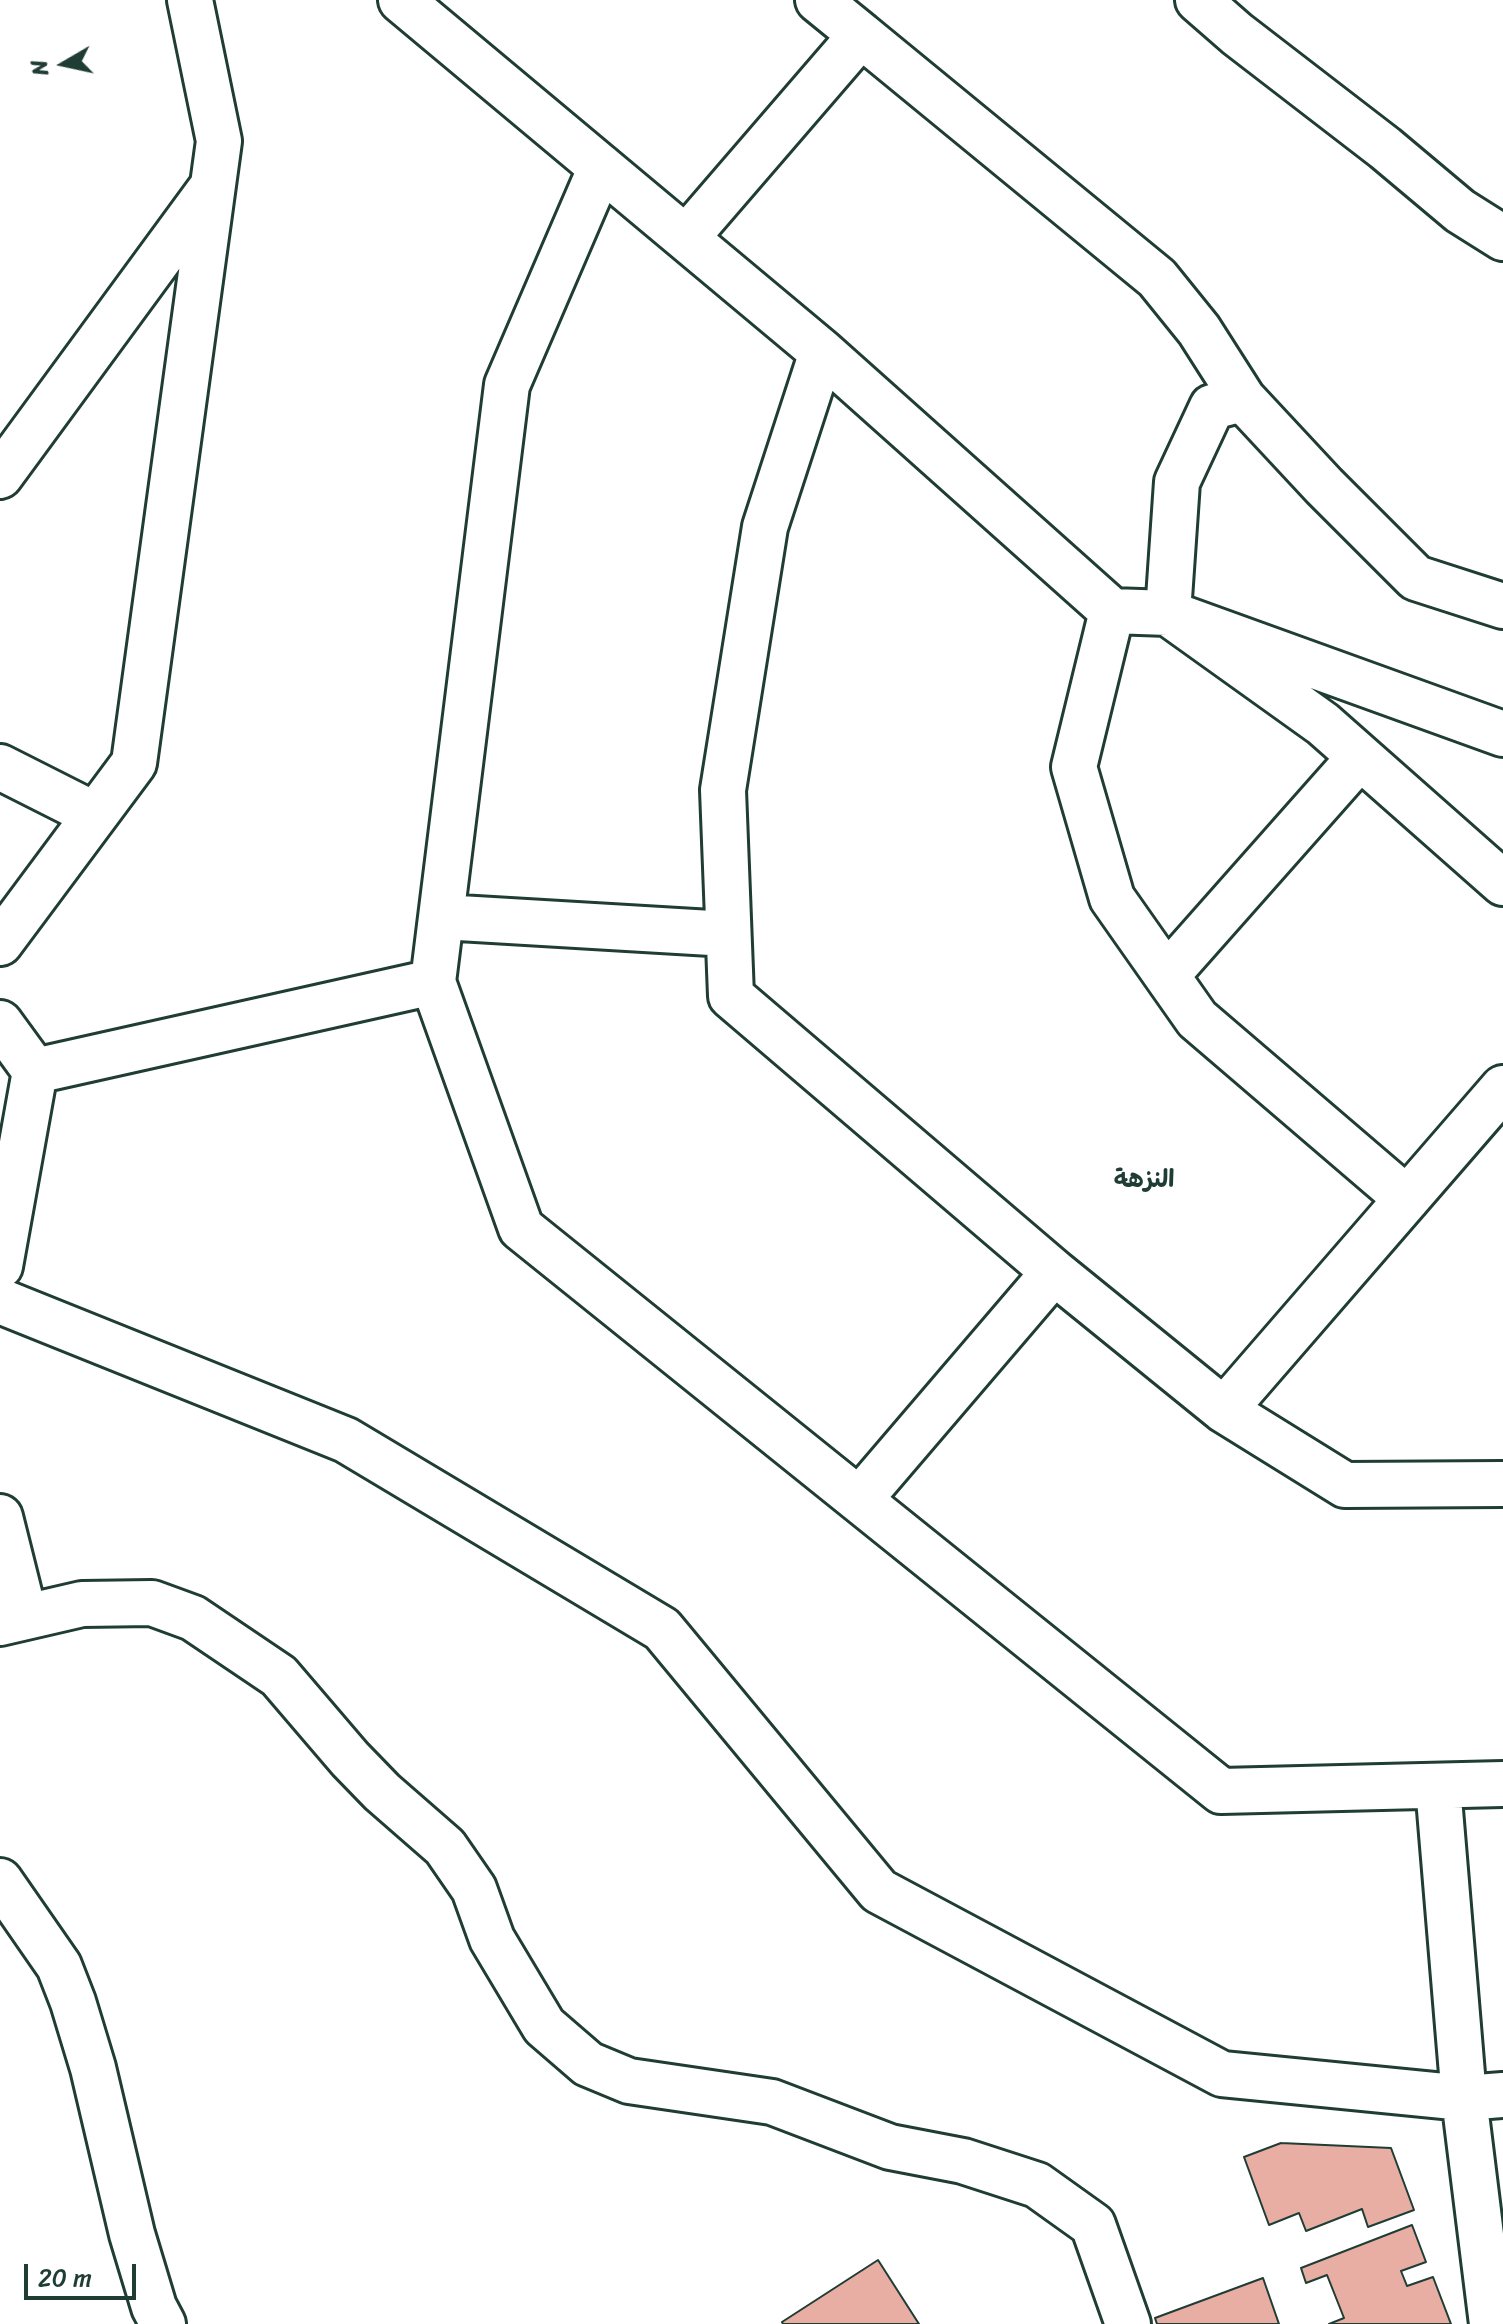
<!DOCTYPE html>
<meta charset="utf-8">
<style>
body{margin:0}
#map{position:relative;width:1503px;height:2324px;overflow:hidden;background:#fff;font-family:Sriracha,sans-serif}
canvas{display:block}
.north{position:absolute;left:24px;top:24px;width:80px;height:80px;-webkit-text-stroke:6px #fff;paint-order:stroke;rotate:261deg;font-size:22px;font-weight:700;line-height:32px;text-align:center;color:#1f3d34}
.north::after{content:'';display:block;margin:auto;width:28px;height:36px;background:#1f3d34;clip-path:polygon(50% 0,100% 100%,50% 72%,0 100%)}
.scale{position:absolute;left:24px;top:2264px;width:112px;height:36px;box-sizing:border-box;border:4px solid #1f3d34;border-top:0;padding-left:10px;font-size:24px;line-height:28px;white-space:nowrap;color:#1f3d34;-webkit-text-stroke:6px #fff;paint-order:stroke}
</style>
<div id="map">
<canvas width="1503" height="2324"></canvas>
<div class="north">N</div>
<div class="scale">20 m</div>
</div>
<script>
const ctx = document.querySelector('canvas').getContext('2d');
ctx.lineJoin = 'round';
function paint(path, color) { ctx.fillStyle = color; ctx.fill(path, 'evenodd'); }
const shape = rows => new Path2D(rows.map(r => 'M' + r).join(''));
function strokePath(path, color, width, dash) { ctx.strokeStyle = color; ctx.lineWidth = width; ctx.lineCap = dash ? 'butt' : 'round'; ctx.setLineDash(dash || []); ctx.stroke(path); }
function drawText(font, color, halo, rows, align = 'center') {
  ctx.font = font + ' Sriracha,"Playpen Sans Arabic",sans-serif'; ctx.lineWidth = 8; ctx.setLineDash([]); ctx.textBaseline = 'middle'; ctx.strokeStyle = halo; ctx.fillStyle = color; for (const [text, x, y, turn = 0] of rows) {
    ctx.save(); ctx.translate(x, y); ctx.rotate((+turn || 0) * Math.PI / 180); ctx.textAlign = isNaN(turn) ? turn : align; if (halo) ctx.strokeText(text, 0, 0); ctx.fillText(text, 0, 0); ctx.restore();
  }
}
const building = shape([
 [1281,2143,1391,2148,1414,2210,1368,2227,1362,2209,1306,2231,1299,2213,1269,2225,1244,2157,1281,2143],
 [1412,2225,1426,2262,1401,2271,1407,2286,1433,2277,1451,2324,1329,2324,1344,2318,1327,2275,1306,2283,1301,2268,1412,2225],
 [878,2260,919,2324,783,2324,782,2322,878,2260],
 [1263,2278,1279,2324,1157,2324,1155,2318,1263,2278]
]);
paint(building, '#e8aea4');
strokePath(building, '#1f3d34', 2);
const minor = shape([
 [401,0,822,352,1112,611,1168,613,1323,724,1503,883],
 [1198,0,1237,34,1385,148,1460,211,1503,238],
 [861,35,1157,278,1199,330,1243,399],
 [601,167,507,385,433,982,521,1228,1221,1791,1503,1784],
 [686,238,861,35,818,0],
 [822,352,765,527,723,790,731,996,1054,1272,1224,1410,1345,1485,1503,1484],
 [0,476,209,191],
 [1503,606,1416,578,1324,486,1243,399,1212,407,1177,482,1168,613,1503,734],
 [1112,611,1074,767,1112,898,1197,1019,1407,1199],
 [0,767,95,815],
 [442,917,728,934],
 [0,943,134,763,219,141,190,0],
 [1167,975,1360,757],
 [0,1023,35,1071,0,1266],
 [35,1071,433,982],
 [0,1301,346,1440,662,1629,879,1891,1222,2074,1464,2098,1503,2095],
 [1224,1410,1503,1088],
 [859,1500,1054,1272],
 [0,1517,25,1617],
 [0,1623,82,1604,152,1603,193,1618,279,1676,350,1759,382,1792,445,1847,474,1889,492,1939,544,2026,588,2064,629,2081,772,2102,890,2147,963,2161,1037,2185,1093,2225,1128,2324],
 [1438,1786,1464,2098,1492,2324],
 [0,1881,59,1966,73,2002,93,2068,132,2234,154,2307,163,2324]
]);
strokePath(minor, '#1f3d34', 50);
strokePath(minor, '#fff', 44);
drawText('bold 24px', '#1f3d34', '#fff', [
 ["النزهة",1144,1181]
]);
</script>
